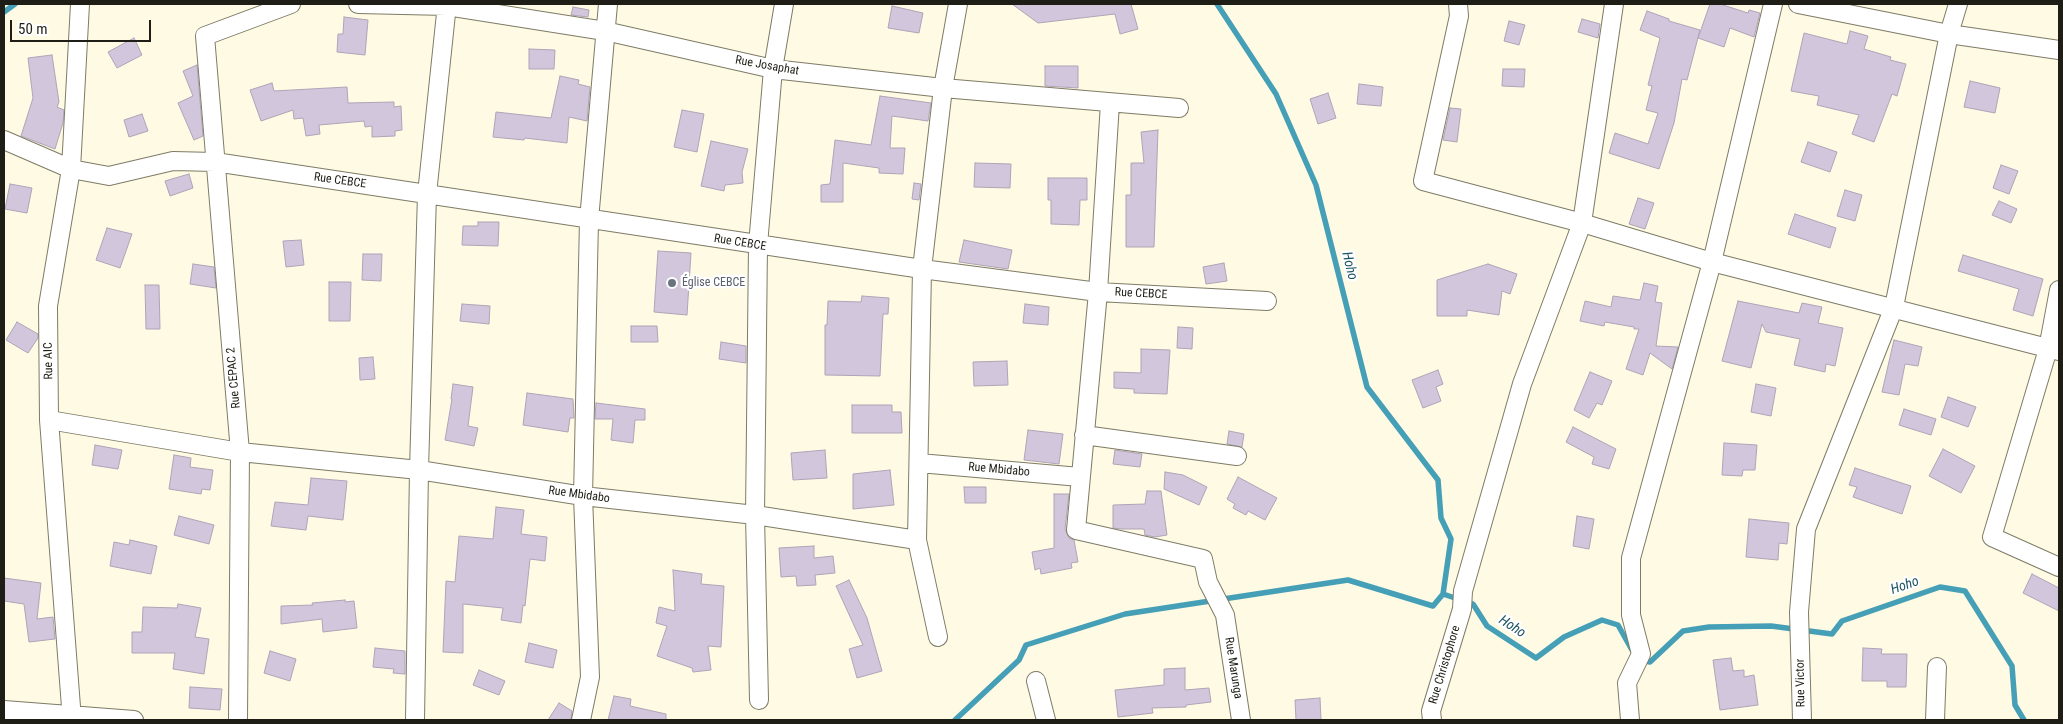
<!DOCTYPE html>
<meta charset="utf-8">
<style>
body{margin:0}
#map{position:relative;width:2063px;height:724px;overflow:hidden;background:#fefae3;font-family:"Roboto Condensed",sans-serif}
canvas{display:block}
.frame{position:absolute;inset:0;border:5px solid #1f1e16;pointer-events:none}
.scale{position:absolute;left:10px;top:20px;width:141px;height:22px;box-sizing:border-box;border:2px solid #1f1e16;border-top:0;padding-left:6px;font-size:15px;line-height:18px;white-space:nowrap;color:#1f1e16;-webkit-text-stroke:4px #fff;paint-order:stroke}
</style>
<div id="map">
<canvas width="2063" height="724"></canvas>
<div class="frame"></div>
<div class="scale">50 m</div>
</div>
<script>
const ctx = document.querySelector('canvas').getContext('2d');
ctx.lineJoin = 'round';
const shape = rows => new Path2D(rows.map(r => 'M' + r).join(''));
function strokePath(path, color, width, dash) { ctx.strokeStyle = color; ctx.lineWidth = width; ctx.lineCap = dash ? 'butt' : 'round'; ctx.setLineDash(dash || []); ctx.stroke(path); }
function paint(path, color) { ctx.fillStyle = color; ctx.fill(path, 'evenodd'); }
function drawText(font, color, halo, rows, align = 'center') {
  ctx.font = font + ' "Roboto Condensed",sans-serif'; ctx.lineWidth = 4.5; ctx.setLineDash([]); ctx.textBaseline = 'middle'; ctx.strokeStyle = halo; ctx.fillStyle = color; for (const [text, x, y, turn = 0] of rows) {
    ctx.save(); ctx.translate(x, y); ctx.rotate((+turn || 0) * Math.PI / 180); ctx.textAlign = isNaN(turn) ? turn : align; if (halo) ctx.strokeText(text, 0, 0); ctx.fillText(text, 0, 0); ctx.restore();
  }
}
strokePath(shape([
 [1217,4,1276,94,1316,185,1367,387,1438,480,1441,518,1451,539,1443,594],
 [4,12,15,4],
 [1443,594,1473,604,1487,626,1536,658,1564,637,1602,620,1618,625,1632,650],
 [1642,660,1650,662,1683,631,1709,627,1771,626,1832,634,1842,621,1940,587,1965,591,2012,666,2015,705,2024,720],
 [955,720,1019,660,1026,645,1125,614,1348,580,1433,606,1443,594]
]), '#459fb6', 5.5);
const building = shape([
 [1012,4,1131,4,1138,29,1120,34,1115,14,1038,23,1012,4],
 [1710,4,1720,4,1748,13,1749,10,1760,13,1754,37,1730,28,1724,47,1698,38,1710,4],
 [892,6,923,13,919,33,888,28,892,6],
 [573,7,589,10,588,17,571,15,573,7],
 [1647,11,1669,19,1669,21,1700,30,1687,80,1682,79,1674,123,1659,169,1609,153,1615,133,1648,144,1658,113,1646,110,1652,86,1648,85,1660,38,1640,30,1647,11],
 [344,17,368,20,365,55,337,52,338,34,343,34,344,17],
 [1582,19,1600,24,1598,38,1578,32,1582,19],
 [1509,21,1525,25,1519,45,1504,41,1509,21],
 [1850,31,1868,36,1864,49,1891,57,1890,60,1906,64,1897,96,1892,94,1874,142,1852,134,1859,115,1817,105,1819,96,1791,91,1804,33,1847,44,1850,31],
 [134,38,142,55,117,68,108,52,134,38],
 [529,49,555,50,554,69,529,69,529,49],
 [52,55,59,102,57,107,64,110,63,123,55,149,21,136,33,98,28,58,52,55],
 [197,65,203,136,194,140,178,103,193,96,183,71,197,65],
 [1045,66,1078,66,1078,88,1045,86,1045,66],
 [1503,69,1525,69,1524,87,1502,86,1503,69],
 [560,76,579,80,578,84,590,87,587,121,569,117,567,143,525,138,524,140,493,137,496,112,551,118,560,76],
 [1970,81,2000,88,1995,113,1964,107,1970,81],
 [272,83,274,91,347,87,348,103,394,102,394,107,401,106,402,130,395,131,395,136,372,137,372,126,365,127,364,121,319,125,320,134,306,136,303,118,294,119,293,110,261,121,250,90,272,83],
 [1359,84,1383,87,1381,106,1357,104,1359,84],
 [1328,93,1336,118,1318,124,1310,99,1328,93],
 [880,96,931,103,928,121,892,116,890,148,905,148,903,174,879,173,879,168,843,163,843,202,821,202,821,185,830,184,835,140,871,145,880,96],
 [1450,108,1461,109,1457,142,1443,140,1450,108],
 [682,110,704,114,697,152,674,147,682,110],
 [142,114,148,131,129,137,124,120,142,114],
 [1158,130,1154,247,1126,247,1126,195,1131,195,1131,163,1144,163,1141,132,1158,130],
 [711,141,748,149,742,172,743,183,725,185,724,191,701,186,711,141],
 [1808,142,1837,152,1830,172,1801,162,1808,142],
 [975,163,1011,164,1010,188,974,187,975,163],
 [2001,165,2018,171,2009,194,1993,188,2001,165],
 [189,174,193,188,170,196,165,181,189,174],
 [1048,178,1087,178,1087,200,1080,200,1079,225,1051,224,1051,200,1048,200,1048,178],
 [914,183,921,184,919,200,912,199,914,183],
 [10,184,32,188,27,213,5,209,10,184],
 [1845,190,1862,195,1855,221,1837,216,1845,190],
 [1638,198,1654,203,1645,229,1629,224,1638,198],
 [1999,201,2017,209,2011,223,1992,215,1999,201],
 [1795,214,1836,228,1830,248,1788,234,1795,214],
 [478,222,499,222,498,246,462,245,463,226,478,226,478,222],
 [107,228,132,234,120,268,96,260,107,228],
 [301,240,304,265,286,267,283,241,301,240],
 [964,240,1012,250,1008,269,959,262,964,240],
 [658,251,691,253,687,315,654,312,658,251],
 [363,254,382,254,381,281,362,280,363,254],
 [1963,255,2043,279,2033,316,2013,310,2019,289,1958,271,1963,255],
 [1224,263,1227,281,1206,284,1203,267,1224,263],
 [193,264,214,267,216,288,190,284,193,264],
 [1488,264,1517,274,1510,294,1502,291,1499,315,1467,310,1467,316,1437,316,1437,280,1488,264],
 [329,282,351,282,350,321,329,321,329,282],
 [1644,283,1658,286,1655,302,1662,303,1656,346,1678,347,1672,369,1650,353,1643,375,1626,369,1639,329,1634,329,1634,327,1605,322,1604,326,1580,321,1585,301,1611,307,1613,296,1640,300,1644,283],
 [145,285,159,285,160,329,146,329,145,285],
 [862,296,889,298,888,314,883,314,880,376,825,375,825,325,827,325,828,301,861,302,862,296],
 [1738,301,1799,313,1802,303,1822,307,1818,323,1843,328,1835,366,1826,364,1825,372,1794,365,1800,339,1766,332,1762,324,1751,368,1722,361,1738,301],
 [462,304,490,306,489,324,460,321,462,304],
 [1025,304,1049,307,1048,325,1023,323,1025,304],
 [17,322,38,334,38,338,28,353,6,340,17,322],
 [631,326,657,326,658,342,631,342,631,326],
 [1178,327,1193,328,1192,349,1177,348,1178,327],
 [1894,340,1922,347,1918,366,1905,364,1899,395,1882,392,1894,340],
 [721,342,746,346,746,363,719,359,721,342],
 [1141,349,1170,350,1167,394,1134,393,1134,389,1114,388,1114,372,1141,373,1141,349],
 [373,357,375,379,360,380,359,358,373,357],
 [1007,361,1008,385,974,386,973,362,1007,361],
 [1438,370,1443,384,1436,387,1441,401,1423,408,1412,380,1438,370],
 [1590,372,1612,381,1602,405,1597,403,1589,418,1574,410,1590,372],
 [453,384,473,387,468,426,478,428,474,446,445,440,452,399,451,399,453,384],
 [1756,384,1776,388,1771,416,1751,412,1756,384],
 [527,393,573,399,574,418,570,418,568,432,523,425,527,393],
 [1948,397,1976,407,1968,427,1941,417,1948,397],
 [596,403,645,409,645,420,635,420,633,443,611,440,613,419,595,419,596,403],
 [852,405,892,405,892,412,901,412,902,433,852,433,852,405],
 [1904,409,1936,419,1931,435,1899,425,1904,409],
 [1573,427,1616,449,1609,469,1592,464,1594,457,1566,442,1573,427],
 [1028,430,1063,434,1059,464,1024,460,1028,430],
 [1229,431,1244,434,1242,447,1227,444,1229,431],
 [1724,443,1757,445,1755,470,1743,470,1742,476,1722,475,1724,443],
 [95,445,122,450,118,469,92,465,95,445],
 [1943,449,1975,466,1961,493,1929,476,1943,449],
 [825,450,827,478,793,480,791,453,825,450],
 [1115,450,1142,454,1140,467,1113,464,1115,450],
 [174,455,191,458,190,467,213,470,210,490,202,489,201,494,169,489,174,455],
 [1855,468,1911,486,1902,514,1853,497,1857,487,1849,485,1855,468],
 [890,470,894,505,853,509,853,474,890,470],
 [1165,472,1183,475,1207,487,1199,505,1164,489,1165,472],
 [1238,477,1277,498,1265,520,1248,511,1246,515,1233,508,1235,504,1227,499,1238,477],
 [311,478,347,481,343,520,308,516,306,530,271,526,275,502,308,505,311,478],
 [964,487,986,487,986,503,965,503,964,487],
 [1147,491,1161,491,1167,535,1155,537,1145,535,1144,529,1121,529,1113,528,1113,505,1145,504,1147,491],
 [1054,494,1069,494,1065,529,1069,538,1074,540,1078,562,1071,563,1072,568,1041,574,1040,568,1035,570,1032,552,1054,548,1054,494],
 [496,507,524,510,521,534,547,537,545,561,530,559,525,606,523,605,521,623,501,620,503,608,463,604,463,653,443,652,446,581,455,582,459,536,493,539,496,507],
 [179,516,214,525,209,544,174,535,179,516],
 [1577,516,1594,519,1589,549,1573,546,1577,516],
 [1749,519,1789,523,1787,544,1779,543,1778,560,1746,557,1749,519],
 [130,540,157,546,151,574,110,566,114,542,129,545,130,540],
 [814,546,814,558,833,556,835,573,815,575,816,585,797,586,796,576,781,577,779,548,814,546],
 [673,570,702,574,701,584,724,586,721,647,708,646,711,670,693,672,692,668,657,656,667,626,656,623,659,607,675,611,673,570],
 [2032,574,2059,588,2059,611,2023,593,2032,574],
 [4,578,41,583,37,619,53,617,55,639,29,642,24,604,4,601,4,578],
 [849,580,867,618,882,671,857,678,849,649,863,645,836,586,849,580],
 [345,600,345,602,354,601,357,628,323,632,322,619,281,624,281,606,313,605,312,603,345,600],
 [178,604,201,608,195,637,209,639,204,674,173,669,175,653,132,653,132,632,142,632,143,607,177,608,178,604],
 [529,643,557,650,553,668,525,662,529,643],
 [375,648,405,651,405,674,393,673,394,669,373,667,375,648],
 [1863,648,1882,649,1881,654,1907,654,1906,687,1887,687,1887,681,1862,681,1863,648],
 [270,651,296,659,290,681,264,673,270,651],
 [1731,658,1733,671,1744,670,1744,677,1754,675,1758,705,1720,710,1713,660,1731,658],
 [1185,668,1185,690,1209,688,1211,702,1186,705,1186,707,1152,708,1153,713,1118,717,1115,690,1164,685,1164,669,1185,668],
 [479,670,505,681,499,695,473,685,479,670],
 [190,687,222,689,220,710,189,708,190,687],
 [614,696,631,699,630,706,666,714,666,720,608,720,614,696],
 [1320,698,1321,720,1296,720,1295,700,1320,698],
 [559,703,572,711,571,720,548,720,559,703]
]);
paint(building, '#d1c6db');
strokePath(building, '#aea4b8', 1);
const street = shape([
 [358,4,447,6,605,31,773,69,943,88,1179,108],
 [1458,4,1459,16,1423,181,1582,223,1712,262,2059,351],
 [1798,4,1949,34,2059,50],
 [1110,103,1098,292,1076,530,1203,559,1208,582,1225,615,1241,720],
 [4,140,71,169,109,176,173,161,215,162,922,269,1098,292,1267,301],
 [2059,290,2048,349,1992,537,2059,567],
 [49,420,240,452,419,470,583,496,755,515,917,540],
 [1084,435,1237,456],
 [919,463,1080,477],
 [938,637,917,540,922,269,943,88,958,4],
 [1036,681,1046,720],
 [759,700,755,515,758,245,773,69,784,4],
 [4,710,134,720],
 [72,720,49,420,48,306,71,169,80,4],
 [238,720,240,452,205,36,291,4],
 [415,720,419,470,427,194,447,4],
 [581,720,590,677,583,496,589,220,608,4],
 [1432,720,1431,711,1462,609,1463,591,1522,384,1582,223,1614,4],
 [1630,720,1627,683,1641,654,1631,615,1631,558,1712,262,1773,4],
 [1802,720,1799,612,1806,529,1894,307,1949,34,1958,4],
 [1935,720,1937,667]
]);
strokePath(street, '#7e7b66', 20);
strokePath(street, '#fff', 18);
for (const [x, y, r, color] of [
 [672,283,5,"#6b7280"]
]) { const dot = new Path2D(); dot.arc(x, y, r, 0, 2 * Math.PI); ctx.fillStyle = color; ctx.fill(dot); strokePath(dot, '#fff', 2); }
drawText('12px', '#1f1e16', '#fff', [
 ["Rue Josaphat",767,66,10],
 ["Rue CEBCE",340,181,8],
 ["Rue CEBCE",740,243,9],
 ["Rue CEBCE",1141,294,3],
 ["Rue AIC",49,361,-91],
 ["Rue CEPAC 2",234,378,-95],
 ["Rue Mbidabo",999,470,5],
 ["Rue Mbidabo",579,495,8],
 ["Rue Christophore",1445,665,-73],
 ["Rue Marunga",1233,668,81],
 ["Rue Victor",1801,683,-91]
]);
drawText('12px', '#5b616d', '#fff', [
 ["Église CEBCE",682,283]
], 'left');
drawText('italic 14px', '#1f5464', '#fff', [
 ["Hoho",1349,266,76],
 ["Hoho",1905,586,-19],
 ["Hoho",1512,627,33]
]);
</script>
